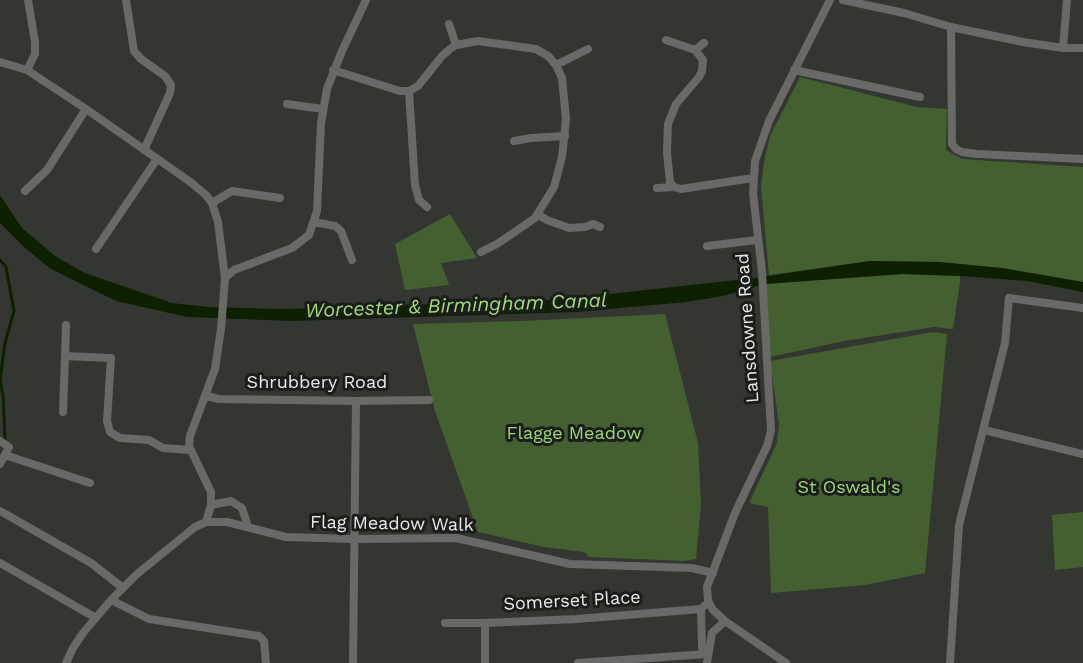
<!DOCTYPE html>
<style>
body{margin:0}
canvas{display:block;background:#333631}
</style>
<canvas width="1083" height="663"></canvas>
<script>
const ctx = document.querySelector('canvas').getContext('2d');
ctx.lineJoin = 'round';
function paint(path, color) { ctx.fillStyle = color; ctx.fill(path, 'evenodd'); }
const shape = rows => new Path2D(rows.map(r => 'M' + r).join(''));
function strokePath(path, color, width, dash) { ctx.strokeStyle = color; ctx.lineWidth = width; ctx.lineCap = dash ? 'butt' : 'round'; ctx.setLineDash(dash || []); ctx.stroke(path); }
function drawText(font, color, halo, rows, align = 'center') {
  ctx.font = font + ' "Work Sans",sans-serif'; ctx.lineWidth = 6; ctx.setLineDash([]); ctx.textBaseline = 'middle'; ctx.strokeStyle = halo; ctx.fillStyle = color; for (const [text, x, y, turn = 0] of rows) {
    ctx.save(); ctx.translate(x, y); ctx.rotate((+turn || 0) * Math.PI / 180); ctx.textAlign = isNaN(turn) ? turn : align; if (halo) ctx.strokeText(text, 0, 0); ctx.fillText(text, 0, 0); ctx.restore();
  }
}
paint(shape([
 [800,77,917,107,947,109,946,150,962,159,1083,167,1083,282,1002,268,939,262,870,261,769,275,761,187,764,162,770,136],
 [450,214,477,258,441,263,449,285,405,290,395,244],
 [902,274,960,276,960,282,953,329,934,327,844,341,770,357,765,284],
 [665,314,698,443,701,504,696,559,684,561,589,557,584,552,544,547,478,532,435,411,413,324,522,321],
 [933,332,947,334,925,573,865,585,771,593,768,507,749,503,777,443,779,424,770,361],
 [1083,512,1083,567,1055,570,1052,515]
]), '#446031');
paint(shape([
 [0,195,22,228,55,256,85,273,172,303,209,307,282,309,554,300,755,278,870,261,939,262,1002,268,1083,282,1083,292,1027,281,960,276,902,274,765,284,723,296,686,302,578,312,291,321,187,317,116,301,51,269,25,248,0,223]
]), '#0d2100');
strokePath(shape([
 [0,260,6,267,14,311,5,343,0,380,3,395,5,439]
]), '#0d2100', 3);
strokePath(shape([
 [126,0,134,51,141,59,165,76,171,85,170,93,144,150],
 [843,0,904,13,951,27,1023,42,1063,48,1083,48],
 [449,24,456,45],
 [951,27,952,144,956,149,962,152,977,154,1083,159],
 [666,40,695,50,703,60,702,71,699,77,676,104,668,124,667,153,670,182,674,187],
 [1063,48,1067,0],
 [695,50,704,43],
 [0,62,27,70,86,109,189,181,206,195,212,203,218,222,225,278,221,329,215,369,190,436,189,446,211,492,211,505,206,522,195,527,137,574,111,600,83,633,73,648,66,663],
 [556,65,588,49],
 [27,70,35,54,35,42,28,0],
 [333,70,400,91,409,91,418,86,442,56,450,49,456,45,478,41,536,49,548,56,556,65,562,78,566,119,562,157,554,187,535,218,497,244,481,252],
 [794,70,920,97],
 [409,91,415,185,419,200,427,207],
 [287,104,323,109],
 [514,141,531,138,565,136],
 [657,188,674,187,681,189,753,178],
 [25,191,47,170,86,109],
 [212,203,232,191,280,198],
 [537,214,547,220,569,228,585,227,593,224,600,227],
 [314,222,335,226,341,231,352,260],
 [707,246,757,240],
 [96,249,157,159],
 [225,278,234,270,292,248,309,235,317,211,321,123,327,89,342,51,366,0],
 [65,356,66,325],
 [206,396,219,399,356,401,429,400],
 [63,412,65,356,111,358,107,421,110,432,120,438,149,440,163,448,190,450],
 [984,430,1083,454],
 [0,441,9,447,0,464],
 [5,455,90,483],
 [211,505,231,501,242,508,248,527],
 [0,511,91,563,123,588],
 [206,522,227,522,286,537,354,539,456,538,570,564,692,568,713,573],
 [0,563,96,618],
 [111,600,149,619,259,636,264,641,266,663],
 [704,606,701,609,702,648,707,654],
 [445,623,485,623,577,619,701,609],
 [485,623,485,663],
 [353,663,356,401],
 [578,663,707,654],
 [707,663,712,633,725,621],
 [786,663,725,621,713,610,708,601,707,587,735,513,767,446,771,431,762,272,753,193,755,161,769,121,830,0],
 [950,663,959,525,1005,343,1009,298,1083,308]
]), '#696a68', 8);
drawText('18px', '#e8ebe7', '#1b1d1b', [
 ["Lansdowne Road",748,328,-94],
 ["Shrubbery Road",317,383],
 ["Flag Meadow Walk",392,524,1],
 ["Somerset Place",572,601,-3]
]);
drawText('18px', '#9dd877', '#1b1d1b', [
 ["Flagge Meadow",574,434],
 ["St Oswald's",849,488]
]);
drawText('italic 20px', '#a1db7b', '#1b1d1b', [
 ["Worcester & Birmingham Canal",456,306,-2]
]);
</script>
